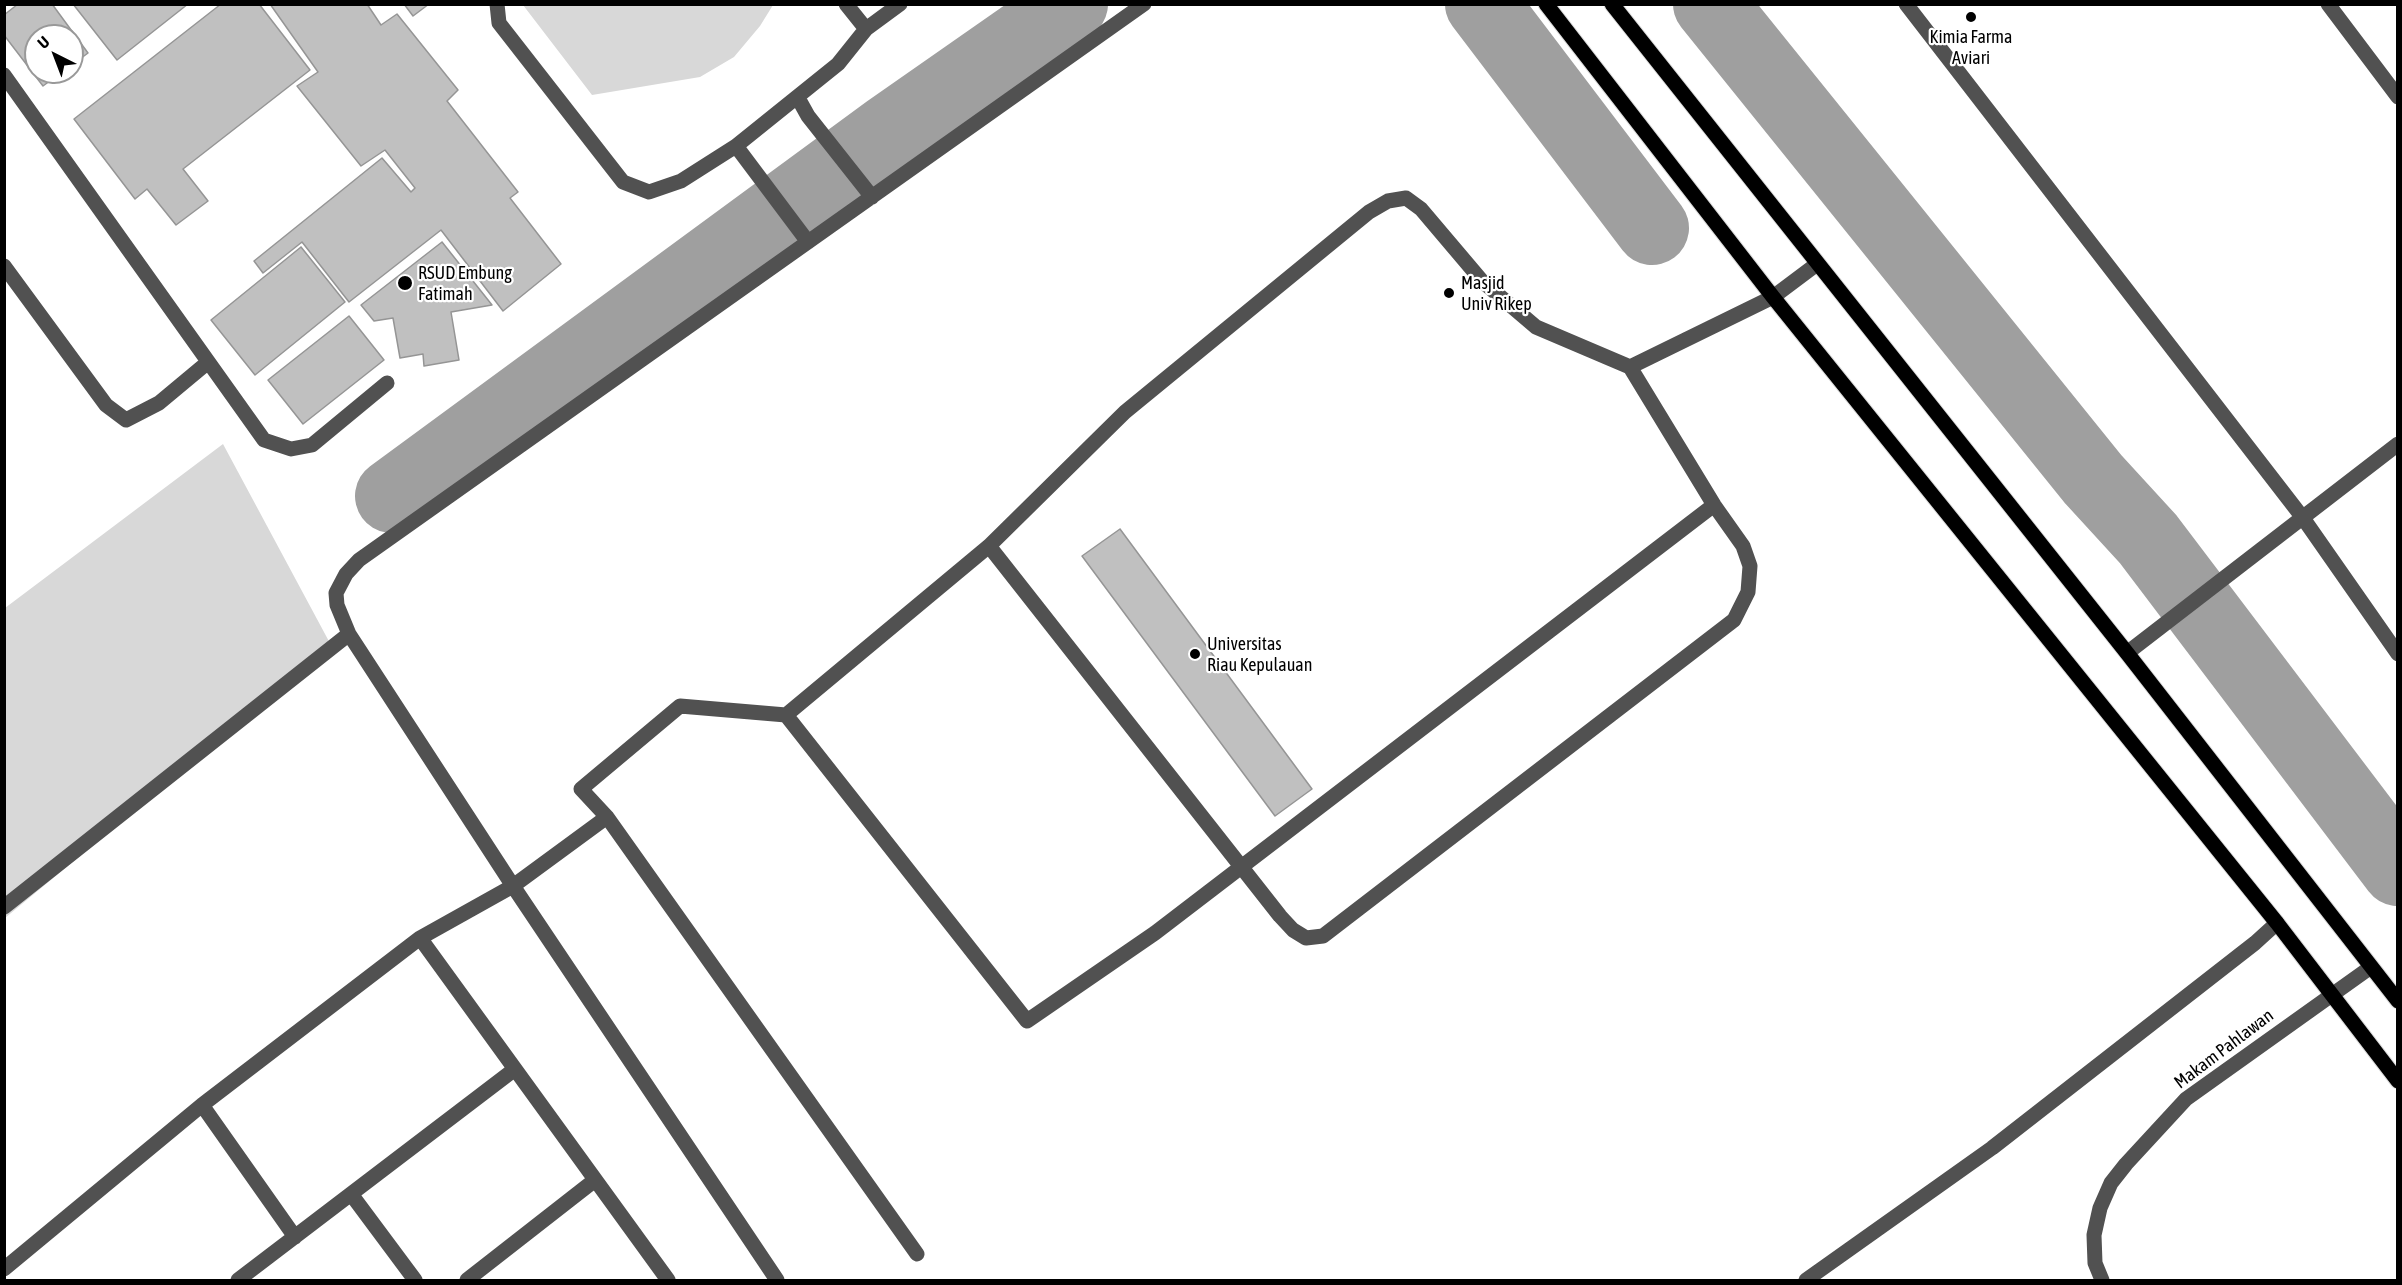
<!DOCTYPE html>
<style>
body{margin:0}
#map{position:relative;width:2402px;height:1285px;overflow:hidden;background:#fff;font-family:"Asap Condensed",sans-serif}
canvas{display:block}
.frame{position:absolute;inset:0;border:6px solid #000;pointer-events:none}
.north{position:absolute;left:24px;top:24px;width:60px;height:60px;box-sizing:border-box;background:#fff;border:2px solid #999;border-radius:50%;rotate:318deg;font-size:16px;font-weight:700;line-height:24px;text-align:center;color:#000}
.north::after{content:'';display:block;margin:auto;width:21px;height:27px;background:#000;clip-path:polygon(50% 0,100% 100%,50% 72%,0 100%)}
</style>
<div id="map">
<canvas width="2402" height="1285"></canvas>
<div class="frame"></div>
<div class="north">U</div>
</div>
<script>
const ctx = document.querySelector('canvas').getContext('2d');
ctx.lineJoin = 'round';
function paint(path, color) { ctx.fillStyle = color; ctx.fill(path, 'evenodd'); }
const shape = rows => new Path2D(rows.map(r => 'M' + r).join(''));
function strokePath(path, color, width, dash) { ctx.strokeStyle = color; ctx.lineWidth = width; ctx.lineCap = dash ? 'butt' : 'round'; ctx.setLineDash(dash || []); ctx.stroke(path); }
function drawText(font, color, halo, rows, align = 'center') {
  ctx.font = font + ' "Asap Condensed",sans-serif'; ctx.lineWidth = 4.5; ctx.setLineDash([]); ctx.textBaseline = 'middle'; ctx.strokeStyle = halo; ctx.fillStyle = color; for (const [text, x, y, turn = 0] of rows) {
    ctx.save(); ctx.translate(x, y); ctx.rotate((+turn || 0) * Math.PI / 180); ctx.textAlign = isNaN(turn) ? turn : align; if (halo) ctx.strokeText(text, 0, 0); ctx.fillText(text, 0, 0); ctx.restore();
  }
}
paint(shape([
 [523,5,773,5,760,26,734,57,700,77,592,95],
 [223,444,332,647,5,918,5,608]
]), '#d8d8d8');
strokePath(shape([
 [1482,4,1652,228],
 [1710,4,2093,479,2148,539,2398,869],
 [392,496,889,131,1071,4]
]), '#9f9f9f', 74);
const building = shape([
 [18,4,52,4,88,53,72,65,72,36,36,36,36,72,62,72,43,86,4,35,4,15,18,4],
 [73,4,188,4,117,60,73,4],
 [221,4,259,4,310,70,183,169,208,201,176,225,147,189,135,199,74,119,221,4],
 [270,4,367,4,381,25,397,14,458,90,447,101,518,192,510,198,561,264,503,311,441,230,349,302,302,242,263,273,254,261,382,158,411,192,415,188,385,150,361,166,297,86,318,72,270,4],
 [404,4,429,4,413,16,404,4],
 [442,242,492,305,451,312,459,360,424,366,423,354,400,358,393,318,374,321,361,305,442,242],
 [301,247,345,302,255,375,211,320,301,247],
 [349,316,384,360,303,424,268,380,349,316],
 [1120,529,1312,789,1275,816,1082,556,1120,529]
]);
paint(building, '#c0c0c0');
strokePath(building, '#959595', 1.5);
const major = shape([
 [1546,4,1773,297,2277,923,2398,1081],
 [1612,4,2127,653,2398,1001]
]);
strokePath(major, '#dbdbdb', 17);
strokePath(shape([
 [497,4,499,23,623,182,649,192,681,181,736,146,838,64,866,29,846,4],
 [1906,4,2303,518,2398,654],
 [2328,4,2398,97],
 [866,29,900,4],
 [4,75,264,440,291,449,312,445,387,383],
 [798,98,808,116,872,197],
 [736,146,808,242],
 [4,266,106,405,126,420,159,403,207,363],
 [1630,367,1773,297,1817,264],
 [2127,653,2398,444],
 [786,715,989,546,1125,412,1369,212,1388,201,1406,198,1421,209,1482,281,1536,327,1630,367,1714,505,1743,546,1750,566,1748,592,1734,620,1323,936,1306,938,1293,930,1280,916,989,546],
 [607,817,581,789,680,706,786,715,1027,1021,1155,933,1714,505],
 [4,907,349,634],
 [420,938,668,1280],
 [202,1105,295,1237],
 [351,1194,415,1280],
 [4,1269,202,1105,420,938,513,886,607,817,917,1254],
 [238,1280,515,1069],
 [467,1280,595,1180],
 [777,1280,513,886,349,634,337,605,336,593,346,574,359,560,1144,4],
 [1806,1280,1992,1148,2255,943,2277,923],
 [2102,1280,2095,1263,2094,1235,2100,1208,2111,1183,2126,1164,2186,1099,2371,967]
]), '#515151', 15);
strokePath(major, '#000', 15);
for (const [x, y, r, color] of [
 [1971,17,6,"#000"],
 [405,283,8,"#000"],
 [1449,293,6,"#000"],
 [1195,654,6,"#000"]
]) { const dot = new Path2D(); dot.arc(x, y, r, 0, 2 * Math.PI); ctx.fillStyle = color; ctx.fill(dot); strokePath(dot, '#fff', 2); }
drawText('18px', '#000', '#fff', [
 ["Kimia Farma",1971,37,"center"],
 ["Aviari",1971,58,"center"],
 ["RSUD Embung",418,273],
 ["Fatimah",418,294],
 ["Masjid",1461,283],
 ["Univ Rikep",1461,304],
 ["Universitas",1207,644],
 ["Riau Kepulauan",1207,665]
], 'left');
drawText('18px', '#000', '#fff', [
 ["Makam Pahlawan",2224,1049,-37]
]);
</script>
